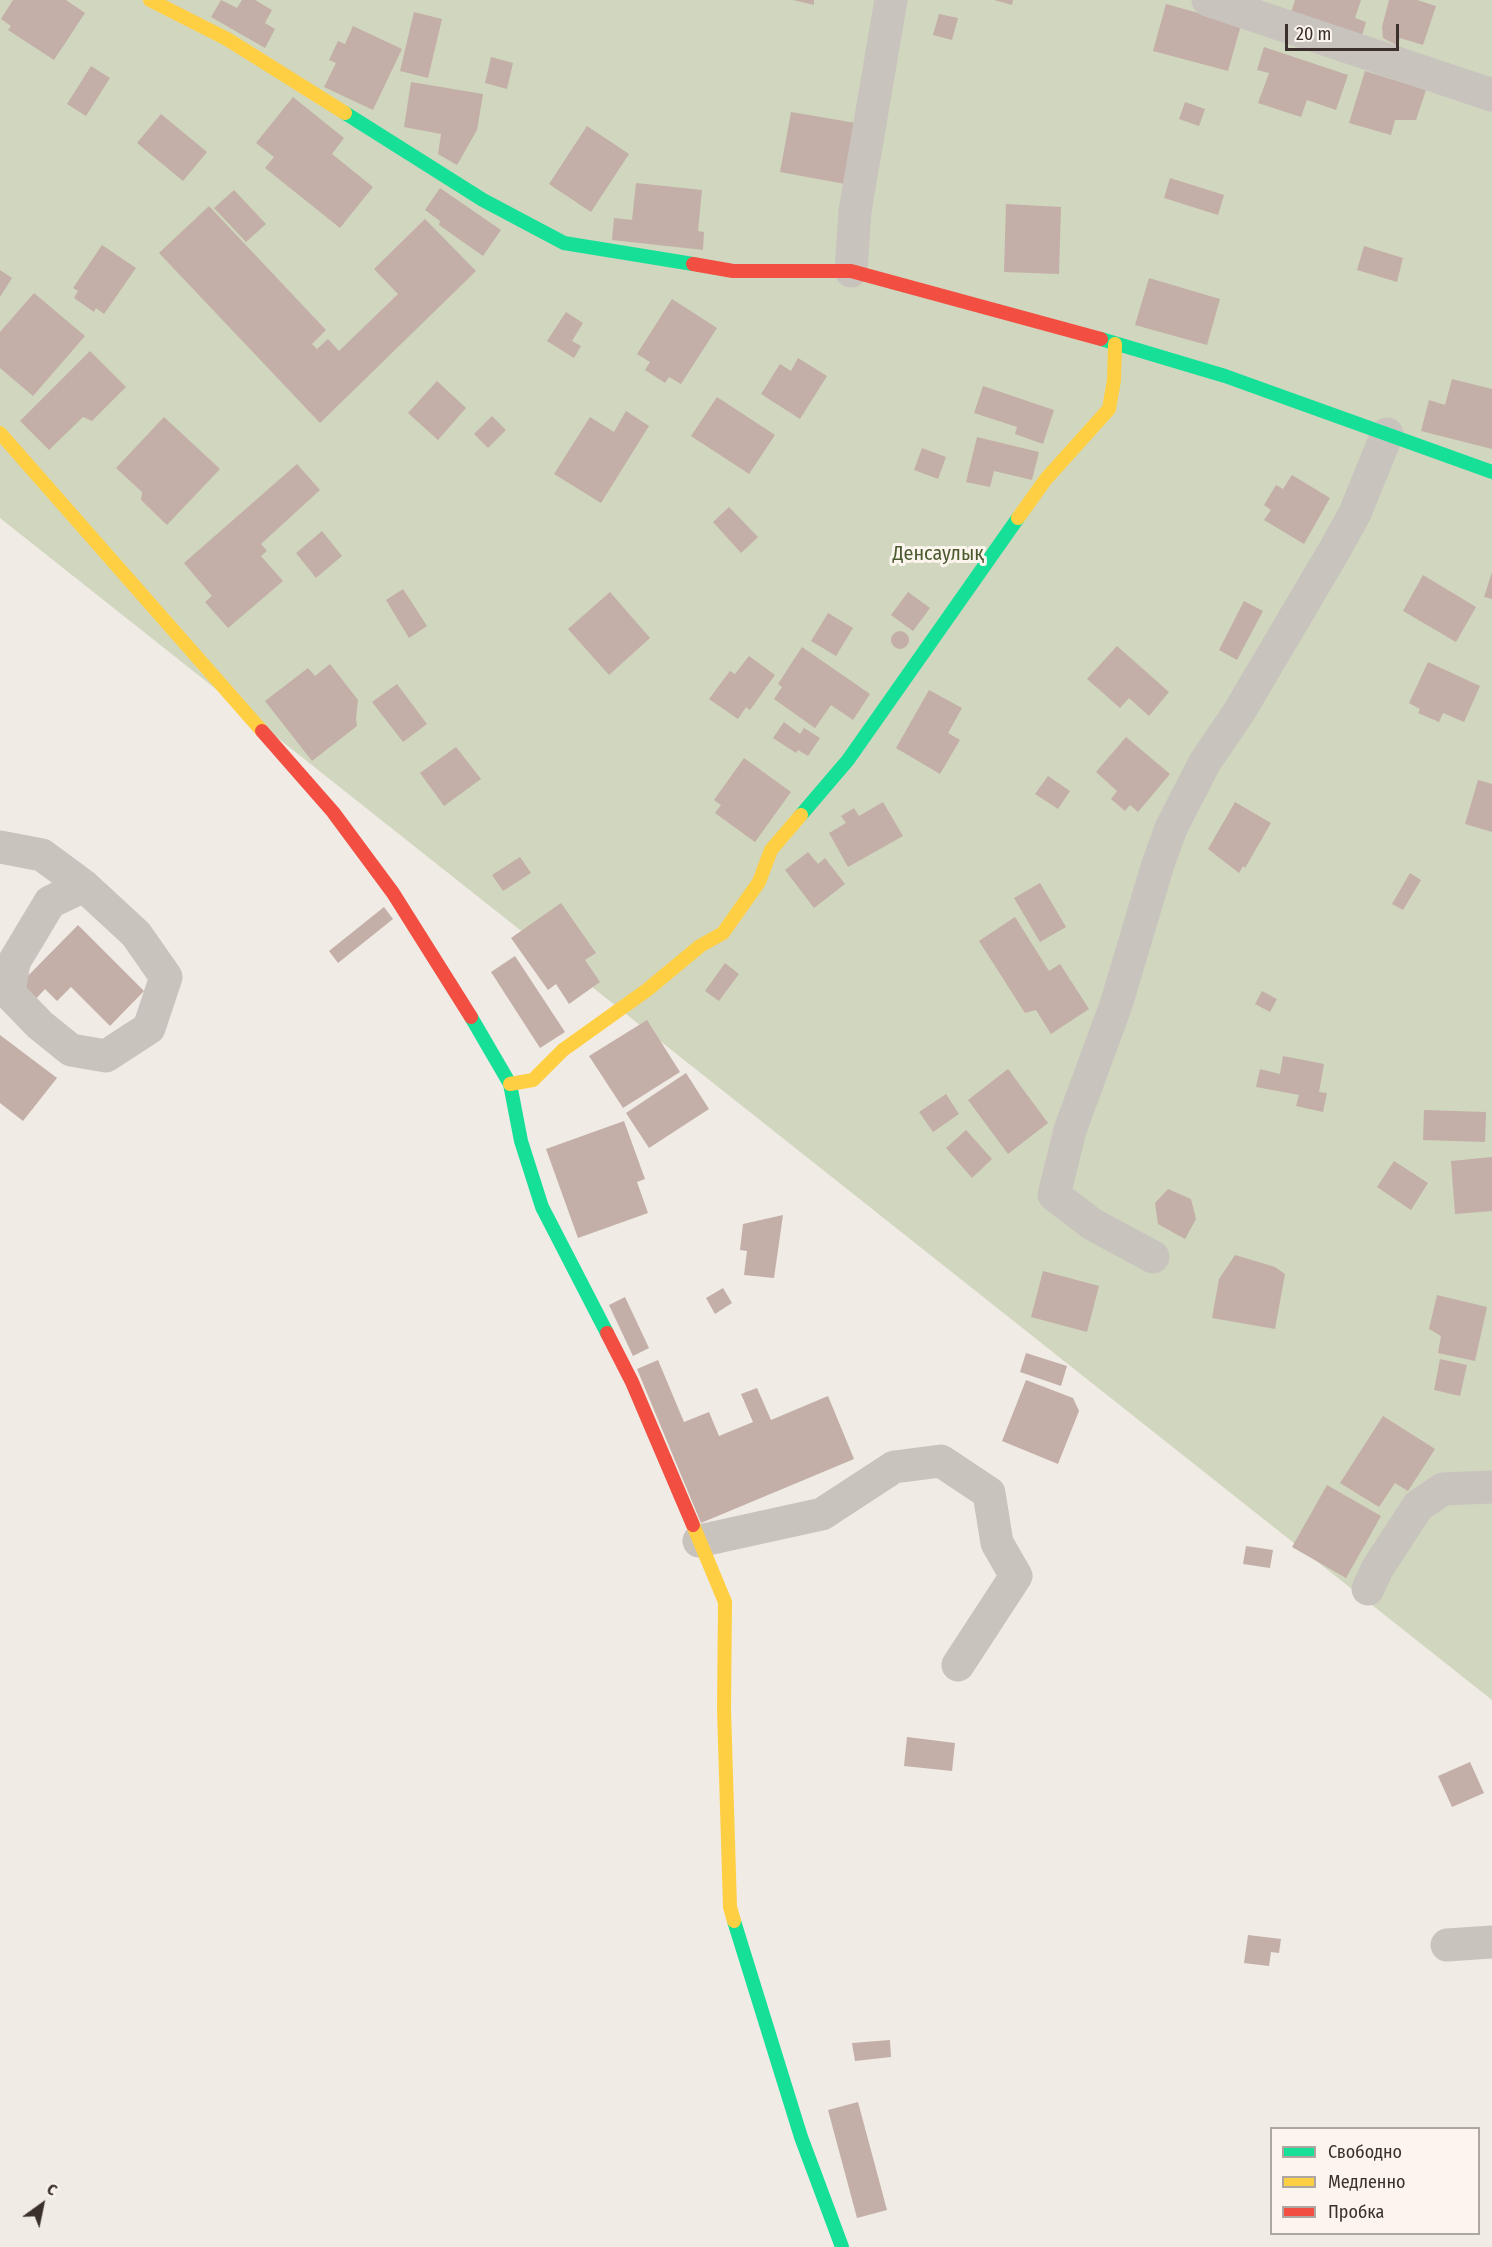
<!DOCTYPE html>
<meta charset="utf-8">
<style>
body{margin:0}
#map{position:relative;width:1492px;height:2247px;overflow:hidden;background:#f0ebe5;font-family:"Fira Sans Condensed",sans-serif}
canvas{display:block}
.legend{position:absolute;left:1270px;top:2127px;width:210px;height:108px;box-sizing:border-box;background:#fbf5ee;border:2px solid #aea6a0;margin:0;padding:8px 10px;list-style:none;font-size:18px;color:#3b302b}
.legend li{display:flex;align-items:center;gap:12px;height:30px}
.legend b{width:30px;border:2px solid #aea6a0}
.north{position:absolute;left:12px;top:2175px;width:60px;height:60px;-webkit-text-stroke:4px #fbf5ee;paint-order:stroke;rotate:33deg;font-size:16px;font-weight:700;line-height:24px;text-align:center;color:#3b302b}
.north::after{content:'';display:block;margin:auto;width:21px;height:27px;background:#3b302b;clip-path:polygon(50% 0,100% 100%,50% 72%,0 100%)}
.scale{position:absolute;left:1285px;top:24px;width:114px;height:27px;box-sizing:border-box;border:3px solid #3b302b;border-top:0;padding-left:8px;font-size:18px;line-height:21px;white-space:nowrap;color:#3b302b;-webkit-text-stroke:4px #fbf5ee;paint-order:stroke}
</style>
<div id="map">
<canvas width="1492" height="2247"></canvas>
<ul class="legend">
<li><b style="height:8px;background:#16e098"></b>Свободно</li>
<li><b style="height:8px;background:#ffcf43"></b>Медленно</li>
<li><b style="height:8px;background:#f24e42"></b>Пробка</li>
</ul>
<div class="north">С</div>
<div class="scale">20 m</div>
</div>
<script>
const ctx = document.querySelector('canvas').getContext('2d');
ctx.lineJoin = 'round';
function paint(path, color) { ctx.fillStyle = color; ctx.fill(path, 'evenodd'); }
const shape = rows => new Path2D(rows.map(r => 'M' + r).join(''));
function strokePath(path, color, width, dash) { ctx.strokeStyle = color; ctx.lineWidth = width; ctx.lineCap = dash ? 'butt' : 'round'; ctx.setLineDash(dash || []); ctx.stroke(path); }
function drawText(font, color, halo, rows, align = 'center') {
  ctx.font = font + ' "Fira Sans Condensed",sans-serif'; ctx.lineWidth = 6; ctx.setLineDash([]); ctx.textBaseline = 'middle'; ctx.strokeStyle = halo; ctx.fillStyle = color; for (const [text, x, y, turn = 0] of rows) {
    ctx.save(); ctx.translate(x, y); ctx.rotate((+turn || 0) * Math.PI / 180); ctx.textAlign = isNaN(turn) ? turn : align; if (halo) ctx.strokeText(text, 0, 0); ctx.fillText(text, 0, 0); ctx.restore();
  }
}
paint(shape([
 [0,0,1492,0,1492,1700,0,518]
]), '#d1d6bf');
paint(shape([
 [13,0,66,0,85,13,54,60,8,30,11,26,1,19],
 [221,0,237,8,242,0,255,0,272,10,265,23,275,29,265,48,211,17],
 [793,0,814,0,814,5],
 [994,0,1013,0,1012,5],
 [1295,0,1361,0,1355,18,1366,22,1360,42,1289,19],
 [1389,0,1417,0,1436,6,1423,45,1400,38,1396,45,1383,38,1382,27],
 [1166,4,1241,25,1228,71,1153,51],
 [414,12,442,19,428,78,400,71],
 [939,14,958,18,952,40,933,35],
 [353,26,402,49,373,110,324,87,336,63,329,60,338,41,345,44],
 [1264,47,1348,75,1336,110,1307,100,1301,117,1258,103,1269,73,1257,70],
 [491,57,513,63,507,89,485,83],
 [91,66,110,78,86,116,67,104],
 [1365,71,1426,90,1416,120,1395,120,1391,135,1349,123],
 [411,82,483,94,477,130,457,165,438,154,441,134,404,127],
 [293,97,344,138,332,154,373,187,340,228,265,168,274,157,256,143],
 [1185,102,1205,109,1199,126,1179,119],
 [791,112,856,123,845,184,780,172],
 [161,114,207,152,183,181,137,143],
 [587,126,629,154,591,212,549,184],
 [1170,178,1224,195,1218,215,1164,198],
 [636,183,702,190,698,231,704,232,703,250,612,240,614,218,632,220],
 [440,188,501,230,483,256,439,225,440,221,425,210],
 [234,190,266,224,246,242,214,208],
 [1006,204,1061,207,1059,274,1004,272],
 [209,206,326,330,312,344,317,349,328,339,339,351,398,294,374,269,425,219,476,271,320,423,159,253],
 [102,245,136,268,104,314,96,308,94,312,74,298,78,291,73,288],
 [1364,246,1403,258,1397,282,1357,270],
 [0,270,12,278,0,297],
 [1149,278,1220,299,1207,345,1135,325],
 [34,293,85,336,33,396,0,368,0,332],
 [672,299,717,328,681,384,669,377,665,383,645,370,650,362,637,354],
 [566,312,583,323,572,341,581,346,574,358,547,341],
 [90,351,126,387,92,421,83,417,49,450,20,421],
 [798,358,827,376,800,419,761,394,780,364,791,371],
 [1452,379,1492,389,1492,449,1421,431,1429,400,1445,405],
 [437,381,466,408,438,440,408,413],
 [983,386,1054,410,1043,444,1015,434,1017,427,974,413],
 [717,397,775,435,749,474,691,436],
 [626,411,649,426,601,503,554,474,590,417,614,432],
 [492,416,506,430,488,448,474,434],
 [164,417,220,469,167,525,141,500,142,492,116,468],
 [977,437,1039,452,1032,480,994,471,990,487,966,482],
 [922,448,946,457,938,479,914,470],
 [297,464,320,490,261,544,267,551,261,556,283,581,228,628,205,602,212,596,184,563],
 [1292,475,1330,498,1304,544,1264,520,1271,510,1264,505,1276,485,1283,489],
 [729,507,758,537,741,553,713,522],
 [322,531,342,556,316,578,296,553],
 [1492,572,1492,599,1484,597],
 [1423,575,1476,607,1456,642,1403,611],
 [403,589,427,626,409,638,386,600],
 [610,592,650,638,609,675,568,629],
 [908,592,930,608,913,631,891,615],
 [1244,601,1263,611,1237,660,1219,650],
 [828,613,853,628,836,656,811,641],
 '891 640a9 9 0 1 1 18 0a9 9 0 1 1-18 0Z',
 [1117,646,1169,692,1149,716,1129,698,1120,708,1087,679],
 [802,647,870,694,853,720,831,705,815,728,774,699,782,687,778,684],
 [749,656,775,675,750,710,746,707,738,719,709,699,730,671,735,674],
 [1428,662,1480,686,1464,722,1443,713,1439,722,1418,713,1420,709,1409,703],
 [330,664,358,700,356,719,357,726,312,761,265,701,308,668,315,676],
 [397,684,427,724,403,742,372,702],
 [929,690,962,708,948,733,960,740,940,774,896,748],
 [784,722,800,734,804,728,820,738,808,756,798,750,796,753,773,738],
 [1126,737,1170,774,1138,812,1130,805,1125,811,1111,799,1117,791,1096,772],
 [456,747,481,779,444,806,420,773],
 [744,758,791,792,755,842,715,813,721,805,714,800],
 [1048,776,1070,791,1058,809,1035,794],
 [1478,780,1492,784,1492,832,1465,824],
 [883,802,903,836,848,867,829,833,846,823,841,816,854,808,859,816],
 [1235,802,1271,823,1245,868,1243,866,1239,873,1208,849],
 [808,852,818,864,825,858,845,884,814,908,785,870],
 [520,857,531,873,503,891,492,875],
 [1410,873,1421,880,1403,910,1392,904],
 [1040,883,1066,927,1040,942,1014,898],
 [561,903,596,953,585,960,600,982,569,1004,556,984,548,990,511,938],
 [384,907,393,919,338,963,329,951],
 [1015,917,1049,971,1060,964,1089,1009,1051,1034,1036,1010,1025,1013,979,941],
 [78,925,144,991,110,1026,71,987,57,1001,45,989,33,1002,18,986],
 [515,956,565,1032,540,1048,491,972],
 [725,963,739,974,719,1001,705,991],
 [1262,991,1277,999,1270,1012,1255,1004],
 [647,1020,680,1072,623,1108,589,1056],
 [0,1035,57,1078,23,1121,0,1103],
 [1283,1056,1324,1064,1319,1092,1327,1093,1323,1112,1296,1106,1299,1095,1256,1087,1260,1069,1280,1074],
 [1008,1069,1048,1123,1008,1154,968,1100],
 [686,1073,709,1109,649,1148,626,1113],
 [946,1094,959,1114,933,1132,919,1112],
 [1424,1110,1486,1112,1485,1142,1423,1140],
 [624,1121,645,1179,637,1182,648,1213,578,1238,546,1149],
 [966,1130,992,1159,972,1178,946,1148],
 [1492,1157,1492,1211,1455,1214,1451,1161],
 [1394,1161,1428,1183,1411,1210,1377,1187],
 [1168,1189,1191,1199,1196,1219,1185,1239,1158,1224,1155,1203],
 [783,1215,774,1278,744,1275,747,1251,740,1250,743,1224],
 [1235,1255,1275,1267,1285,1274,1275,1329,1212,1318,1219,1279],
 [1043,1271,1099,1286,1087,1332,1031,1317],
 [723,1288,732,1303,715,1314,706,1298],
 [1437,1295,1487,1307,1475,1361,1438,1353,1441,1336,1429,1329],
 [625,1297,649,1348,633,1356,609,1305],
 [1026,1353,1067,1366,1061,1386,1020,1372],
 [1440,1359,1467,1365,1460,1396,1434,1390],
 [658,1360,684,1422,709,1412,719,1436,753,1422,741,1394,757,1388,771,1420,828,1396,854,1459,701,1523,637,1369],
 [1026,1380,1073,1398,1079,1411,1058,1464,1002,1441],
 [1383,1416,1435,1449,1408,1491,1395,1483,1379,1507,1340,1483],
 [1327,1485,1381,1516,1346,1578,1292,1547],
 [1246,1546,1273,1550,1270,1568,1243,1564],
 [907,1737,955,1743,952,1771,904,1766],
 [1470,1762,1484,1793,1452,1807,1438,1776],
 [1248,1935,1281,1939,1279,1953,1271,1952,1269,1966,1244,1963],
 [890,2040,891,2057,855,2061,852,2043],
 [858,2102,887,2210,857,2218,828,2110]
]), '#c3afa7');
strokePath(shape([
 [1208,0,1492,95],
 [851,271,855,211,891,0],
 [0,847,42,855,84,886,136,934,166,977,149,1028,106,1056,71,1050,40,1025,9,993,14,962,50,902,84,886],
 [1153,1257,1092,1224,1054,1195,1070,1130,1116,1005,1158,864,1171,828,1205,762,1239,712,1334,551,1355,513,1387,434],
 [699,1541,822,1514,894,1467,941,1461,989,1493,997,1543,1016,1576,958,1665],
 [1368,1589,1377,1569,1418,1506,1443,1489,1492,1487],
 [1447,1945,1492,1942]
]), '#c9c3be', 33);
strokePath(shape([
 [345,113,483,200,564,243,693,264],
 [1101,339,1225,376,1492,472],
 [801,815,848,760,1018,518],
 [471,1017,510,1084,521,1141,542,1207,607,1333],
 [734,1921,801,2137,842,2247]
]), '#16e098', 14);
strokePath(shape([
 [150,0,227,39,345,113],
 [0,433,262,731],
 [1018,518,1046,479,1109,409,1114,380,1115,344],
 [510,1084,533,1080,563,1050,647,990,700,946,723,933,759,882,771,850,801,815],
 [693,1525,725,1602,724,1709,730,1907,734,1921]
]), '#ffcf43', 14);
strokePath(shape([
 [693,264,733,271,851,271,1101,339],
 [262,731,333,812,393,893,471,1017],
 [607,1333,632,1382,693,1525]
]), '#f24e42', 14);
drawText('20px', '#4a5a2e', '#fbf5ee', [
 ["Денсаулық",938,554]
]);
</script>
